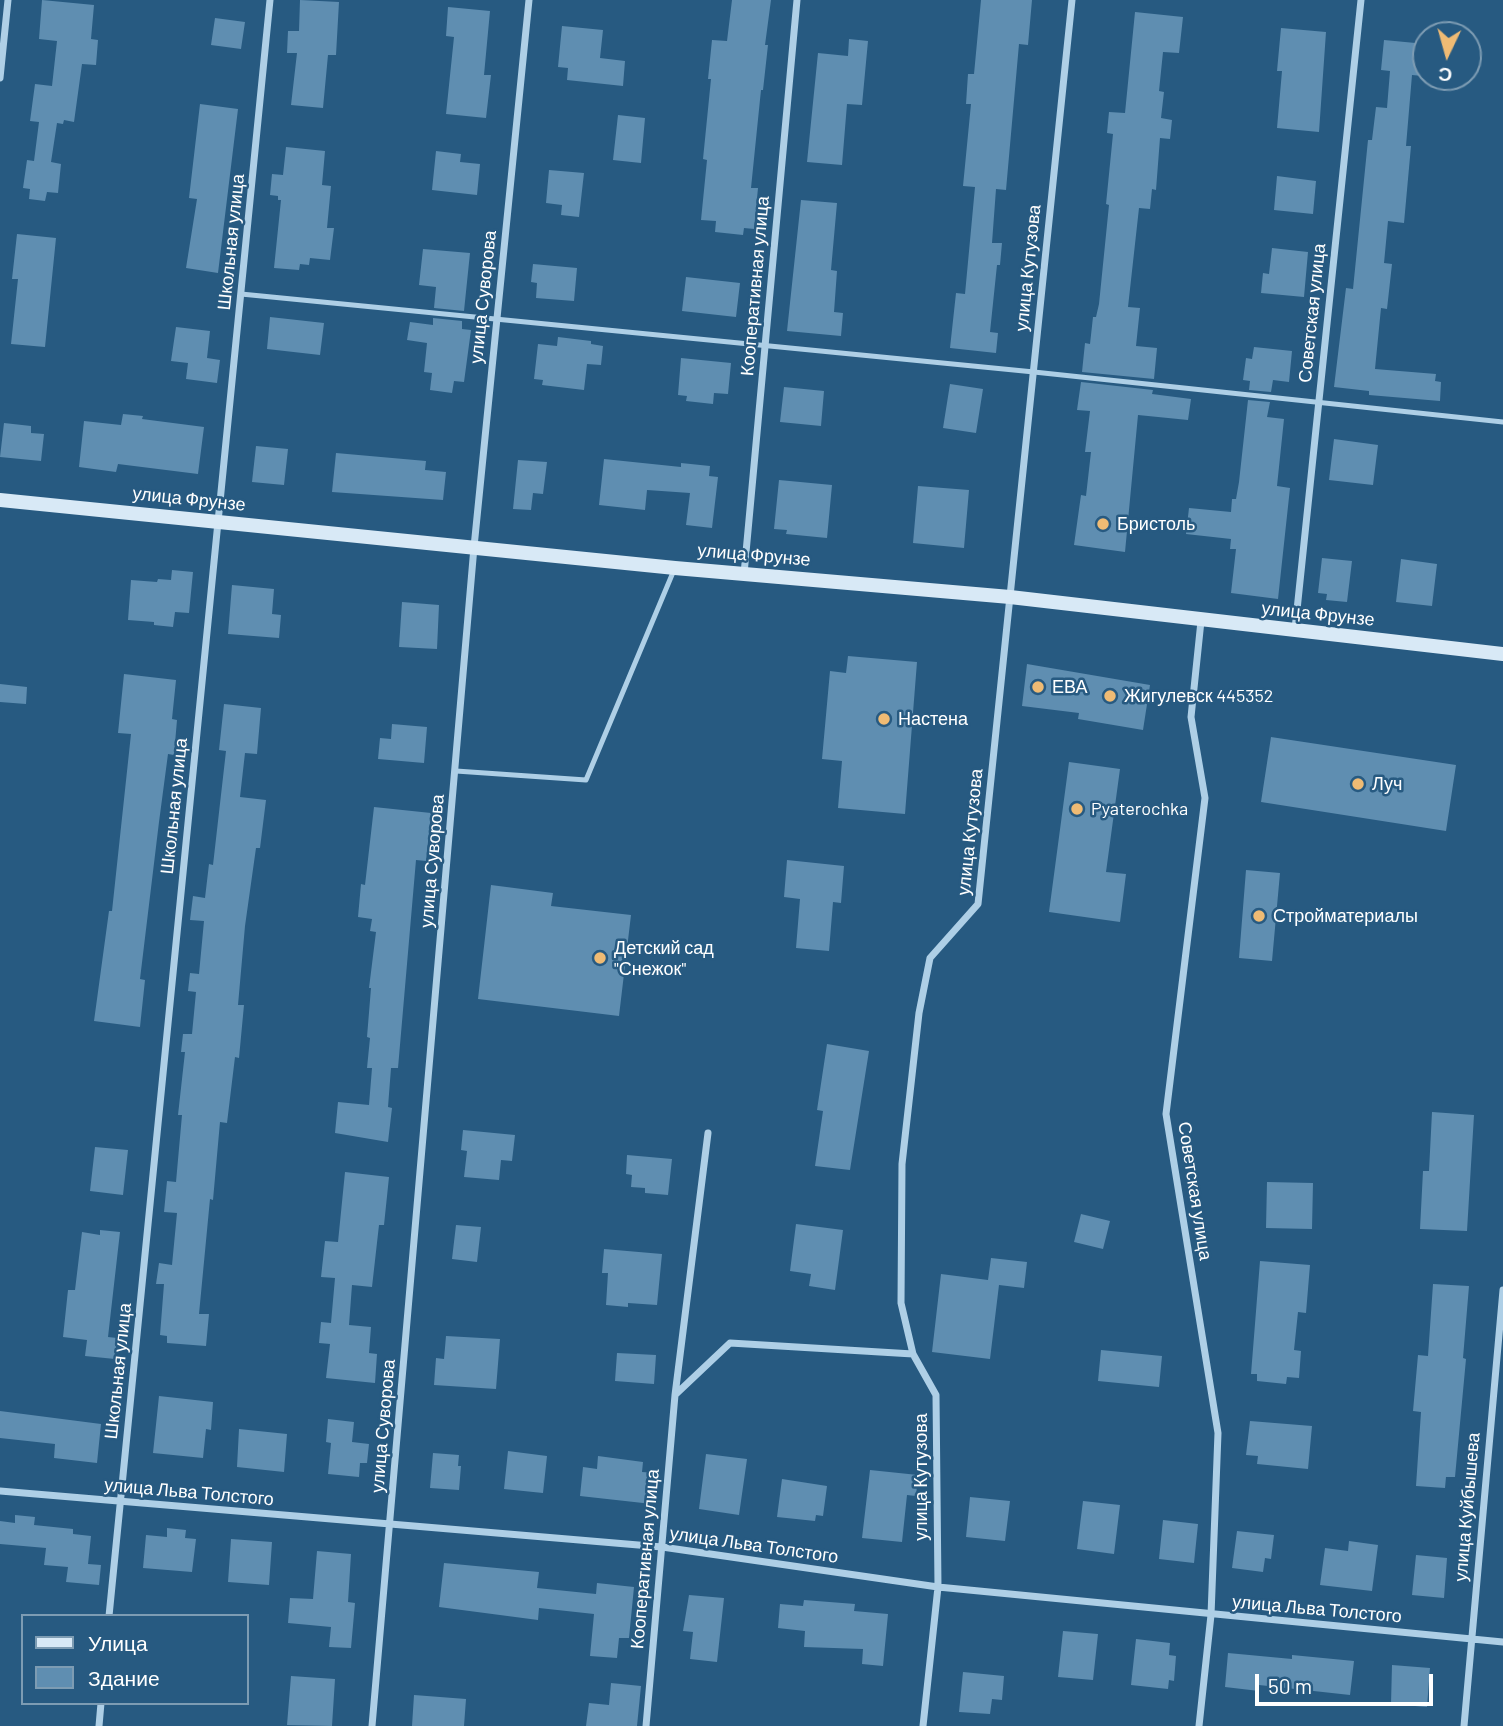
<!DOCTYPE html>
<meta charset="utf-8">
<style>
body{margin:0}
#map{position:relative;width:1503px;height:1726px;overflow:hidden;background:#275a81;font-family:Barlow,sans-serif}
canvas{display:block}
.legend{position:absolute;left:21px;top:1614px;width:228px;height:91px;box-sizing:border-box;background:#275a81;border:2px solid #7d9cb3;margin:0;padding:9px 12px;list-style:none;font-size:21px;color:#fff}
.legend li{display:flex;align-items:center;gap:14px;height:35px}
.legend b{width:35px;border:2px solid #7d9cb3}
.north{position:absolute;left:1412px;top:21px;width:70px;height:70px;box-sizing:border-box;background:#275a81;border:2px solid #7d9cb3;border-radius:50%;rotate:185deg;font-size:19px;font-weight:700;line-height:28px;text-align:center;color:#fff}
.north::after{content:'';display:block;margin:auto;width:24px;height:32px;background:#efbb74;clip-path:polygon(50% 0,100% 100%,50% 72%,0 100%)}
.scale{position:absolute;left:1255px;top:1674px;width:178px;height:32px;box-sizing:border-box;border:4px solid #fff;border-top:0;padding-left:9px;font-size:21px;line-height:24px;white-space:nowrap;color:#fff;-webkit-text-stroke:5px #275a81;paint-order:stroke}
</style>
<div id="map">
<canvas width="1503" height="1726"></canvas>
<ul class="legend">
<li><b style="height:9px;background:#d8e9f6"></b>Улица</li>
<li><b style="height:19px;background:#5f8eb1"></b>Здание</li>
</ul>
<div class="north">С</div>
<div class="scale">50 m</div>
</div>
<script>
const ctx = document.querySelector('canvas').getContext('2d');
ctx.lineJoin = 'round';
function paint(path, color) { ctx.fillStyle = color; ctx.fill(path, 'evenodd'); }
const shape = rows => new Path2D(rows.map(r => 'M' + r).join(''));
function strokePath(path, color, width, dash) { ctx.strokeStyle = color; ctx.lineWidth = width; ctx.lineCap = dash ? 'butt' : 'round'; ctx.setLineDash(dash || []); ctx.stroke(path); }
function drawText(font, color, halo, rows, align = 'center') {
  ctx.font = font + ' Barlow,sans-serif'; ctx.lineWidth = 5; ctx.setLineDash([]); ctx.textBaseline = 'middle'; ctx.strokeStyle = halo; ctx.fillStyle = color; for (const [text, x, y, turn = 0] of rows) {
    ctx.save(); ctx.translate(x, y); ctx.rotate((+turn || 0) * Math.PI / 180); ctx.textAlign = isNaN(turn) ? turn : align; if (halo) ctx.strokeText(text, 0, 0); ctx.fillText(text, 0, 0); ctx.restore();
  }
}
paint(shape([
 [42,0,94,5,91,39,98,40,96,65,82,64,74,122,64,120,63,124,57,123,51,162,61,164,58,193,47,192,45,201,29,199,30,189,23,188,27,160,34,161,39,122,30,121,35,84,52,86,57,41,39,39],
 [300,0,339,2,336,55,328,55,323,108,291,105,297,53,287,53,288,31,299,31],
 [732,0,771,0,765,45,768,45,763,90,761,90,751,188,758,188,754,229,744,228,743,235,715,232,716,221,701,220,707,160,703,159,711,79,708,79,712,40,727,41],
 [981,0,1032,0,1028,45,1019,44,1006,190,996,189,992,243,1002,243,1000,265,997,265,990,332,998,333,996,353,950,348,956,293,965,294,975,187,963,186,971,104,966,104,968,74,974,74],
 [448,7,490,11,484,75,491,75,486,118,446,114,454,37,446,36],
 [1135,12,1183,17,1179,53,1163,52,1159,91,1164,92,1161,118,1172,120,1170,139,1160,138,1156,190,1152,189,1150,209,1139,208,1128,307,1140,308,1136,346,1157,348,1154,379,1082,372,1085,343,1090,344,1093,317,1096,317,1099,304,1109,205,1106,204,1113,134,1107,133,1109,112,1125,113],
 [215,18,245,22,241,49,211,45],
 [562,26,603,30,600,58,625,61,623,86,567,80,568,68,558,67],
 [1281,28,1326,32,1319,132,1277,128,1282,71,1277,71],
 [849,39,868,41,862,105,847,104,842,165,807,162,818,53,848,56],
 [1384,40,1426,44,1423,76,1412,75,1406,146,1411,146,1404,223,1388,221,1384,263,1392,264,1387,309,1381,308,1375,369,1436,374,1435,381,1441,382,1440,401,1369,395,1369,391,1334,387,1346,288,1353,289,1368,140,1372,140,1376,107,1387,108,1390,71,1381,70],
 [200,104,238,109,218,273,186,268,197,199,189,198],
 [618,115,645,118,641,163,613,160],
 [286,147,325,151,322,185,331,186,327,228,334,228,330,260,310,258,309,265,300,264,299,270,274,268,281,200,278,200,278,196,270,195,272,174,283,175],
 [436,151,461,154,460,162,480,164,477,195,432,190],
 [549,170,584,173,579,217,561,215,562,205,546,203],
 [1277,176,1316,181,1313,214,1274,210],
 [801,200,837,203,831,270,837,271,834,312,843,313,841,336,787,331],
 [17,234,56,238,45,347,11,344,18,279,12,279],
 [1272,248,1308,252,1304,297,1261,293,1263,273,1269,274],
 [423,249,470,253,464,311,434,308,436,287,419,285],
 [533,264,577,268,574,301,536,298,537,283,531,282],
 [686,277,740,283,736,317,682,311],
 [270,317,324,323,320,355,267,349],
 [433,318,462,321,462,329,471,330,464,382,454,381,452,393,430,390,432,373,424,372,427,343,407,340,410,322,433,325],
 [176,327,210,331,207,358,220,360,217,383,186,379,188,363,171,361],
 [558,337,591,341,591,344,603,346,601,365,587,364,584,390,542,385,543,380,534,379,538,344,557,346],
 [1254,347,1292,351,1289,382,1273,380,1271,392,1249,390,1250,381,1243,380,1246,358,1252,359],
 [681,358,731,363,728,394,714,393,713,404,686,401,687,396,678,395],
 [1081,382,1153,390,1152,394,1191,399,1188,420,1138,415,1125,552,1074,545,1081,495,1086,496,1091,452,1085,452,1090,411,1077,410],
 [950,384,983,389,976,433,943,428],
 [784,387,824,391,821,426,780,422],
 [1248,400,1270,402,1267,417,1284,419,1277,486,1290,488,1278,599,1231,593,1236,549,1230,549,1231,539,1186,534,1189,508,1231,512,1232,499,1236,499,1239,482],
 [123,414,143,416,142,419,204,427,198,474,118,464,116,472,79,467,84,421,121,425],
 [4,423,31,426,31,433,44,434,41,461,0,457],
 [1334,439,1378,445,1373,485,1329,480],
 [256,446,288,449,284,485,252,482],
 [336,453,426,461,425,470,446,472,443,500,332,492],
 [604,459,681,467,681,463,710,466,709,476,718,477,712,528,686,525,690,493,647,490,645,510,599,505],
 [518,460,547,462,543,494,533,493,531,510,513,509],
 [779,480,832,485,827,538,786,534,787,530,774,529],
 [918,486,969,490,964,548,913,543],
 [1322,558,1352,561,1347,602,1326,600,1327,594,1318,593],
 [1401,559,1437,564,1432,606,1396,602],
 [172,570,193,572,189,613,175,612,173,627,154,625,154,622,128,620,131,580,157,582,158,579,171,580],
 [232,585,274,589,272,614,281,615,279,638,228,634],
 [402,602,439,605,437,649,399,647],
 [848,656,917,662,905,814,838,808,842,761,822,759,830,671,846,673],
 [1027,664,1150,685,1143,730,1078,719,1079,713,1022,706],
 [124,674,176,680,172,719,177,720,174,755,168,754,159,822,140,979,145,980,140,1027,94,1021,109,911,112,911,131,734,118,733],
 [0,684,27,687,26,704,0,702],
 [224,704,261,708,257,754,245,753,240,797,266,800,260,848,256,848,245,926,238,1005,244,1005,239,1058,235,1057,227,1123,220,1122,213,1200,210,1199,199,1314,209,1314,206,1346,167,1343,167,1336,160,1335,164,1284,156,1284,159,1263,172,1265,177,1213,164,1212,167,1181,176,1182,182,1115,178,1115,185,1052,181,1052,183,1034,192,1034,196,992,188,991,190,973,199,974,204,921,190,920,193,896,205,898,209,864,213,865,226,751,219,750],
 [392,724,427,727,424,763,378,759,380,738,391,739],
 [1271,737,1456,765,1446,831,1261,802],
 [1069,762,1120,769,1106,872,1126,874,1120,922,1049,912],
 [374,807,431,813,426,861,416,860,398,1068,391,1068,388,1107,392,1108,388,1142,335,1133,338,1102,369,1105,372,1068,367,1068,370,1038,367,1037,371,988,369,988,376,932,370,931,372,919,358,917,361,884,365,885],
 [787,860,844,866,841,903,833,902,829,951,796,948,800,899,784,897],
 [1246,870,1280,873,1272,961,1239,958],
 [491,885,553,893,551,906,631,915,619,1016,478,999],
 [827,1044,869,1051,850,1170,815,1166,823,1111,817,1110],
 [1432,1112,1474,1115,1467,1231,1420,1229,1423,1171,1429,1171],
 [463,1130,515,1135,512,1161,501,1160,499,1180,464,1177,467,1151,461,1150],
 [95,1147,128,1150,123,1195,90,1191],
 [627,1155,672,1159,668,1195,645,1193,645,1188,631,1187,632,1175,626,1174],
 [345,1172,389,1177,384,1225,379,1225,372,1287,352,1285,349,1325,371,1327,369,1353,377,1354,375,1383,326,1378,330,1344,319,1343,321,1322,331,1323,335,1278,321,1277,325,1241,338,1242],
 [1267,1182,1313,1183,1312,1229,1266,1228],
 [1081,1214,1110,1221,1103,1249,1074,1242],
 [796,1224,843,1230,835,1290,809,1286,811,1274,790,1271],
 [456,1225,481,1227,477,1262,452,1259],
 [100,1230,120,1232,108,1337,117,1338,115,1359,85,1356,87,1340,63,1337,68,1290,75,1290,82,1232,100,1235],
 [604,1249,662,1254,657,1305,628,1303,628,1307,606,1305,608,1273,602,1273],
 [991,1258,1027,1262,1024,1288,999,1285,990,1359,932,1352,941,1274,988,1280],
 [1260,1261,1310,1265,1306,1313,1298,1312,1294,1350,1301,1351,1299,1378,1287,1377,1286,1384,1257,1381,1257,1374,1251,1374],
 [1433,1284,1469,1286,1463,1358,1466,1359,1455,1477,1446,1477,1445,1488,1416,1486,1421,1412,1413,1411,1418,1355,1428,1356],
 [446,1336,500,1339,496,1389,434,1385,436,1358,444,1359],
 [1101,1350,1162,1356,1159,1387,1098,1381],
 [617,1353,656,1355,654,1384,615,1381],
 [159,1396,213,1402,211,1430,206,1429,203,1458,153,1453],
 [0,1411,101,1424,97,1463,54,1458,55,1444,0,1438],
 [328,1419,354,1422,352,1442,369,1444,367,1463,360,1463,359,1477,328,1474,331,1443,326,1442],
 [1250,1421,1312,1426,1308,1469,1257,1464,1258,1456,1246,1455],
 [239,1429,287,1434,284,1472,237,1467],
 [508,1451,547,1456,543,1493,504,1489],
 [433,1453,459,1455,458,1466,461,1466,459,1490,430,1488],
 [706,1454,747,1459,739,1515,699,1509],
 [598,1456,643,1462,642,1472,656,1473,652,1504,580,1496,583,1467,597,1469],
 [870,1470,918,1475,916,1496,907,1495,902,1542,862,1538],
 [782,1479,827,1486,823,1516,816,1515,815,1521,777,1517],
 [970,1497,1010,1501,1005,1541,966,1537],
 [1083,1501,1120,1505,1114,1554,1077,1549],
 [15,1515,35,1517,34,1525,73,1529,73,1534,91,1536,88,1564,101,1565,99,1585,66,1582,68,1567,44,1565,46,1548,0,1544,0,1521,15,1523],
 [1163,1520,1198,1524,1194,1563,1159,1559],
 [167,1528,186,1530,185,1538,196,1539,192,1572,143,1568,146,1535,167,1537],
 [1237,1531,1274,1535,1271,1559,1265,1558,1263,1572,1232,1568],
 [231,1539,272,1542,269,1585,228,1582],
 [1349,1541,1378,1545,1372,1591,1320,1585,1325,1548,1348,1551],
 [317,1551,351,1554,348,1602,355,1603,351,1648,329,1647,331,1627,288,1623,290,1598,313,1599],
 [1416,1555,1447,1558,1444,1598,1412,1595],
 [444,1563,539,1572,537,1588,596,1594,597,1583,634,1587,629,1638,619,1638,617,1658,590,1656,594,1614,539,1608,538,1620,439,1607],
 [689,1595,724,1598,717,1662,690,1659,693,1632,683,1631],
 [804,1600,855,1604,854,1611,888,1614,883,1666,862,1664,863,1649,804,1647,805,1631,778,1628,780,1604,803,1606],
 [1063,1631,1098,1634,1093,1680,1058,1677],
 [1136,1639,1170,1643,1169,1655,1176,1656,1174,1681,1169,1680,1168,1689,1131,1685],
 [1228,1653,1292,1659,1292,1655,1354,1661,1350,1695,1259,1685,1259,1691,1225,1687],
 [1392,1665,1430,1668,1427,1707,1391,1704],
 [963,1672,1004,1676,1002,1700,992,1699,990,1714,959,1712],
 [291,1676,335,1679,332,1726,287,1725],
 [611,1683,641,1686,637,1726,586,1726,589,1703,609,1705],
 [414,1695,466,1699,464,1726,412,1726]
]), '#5f8eb1');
strokePath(shape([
 [241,294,1034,372,1503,422],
 [456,771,586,780,674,570]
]), '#aecfe6', 5);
strokePath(shape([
 [0,78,8,0],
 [744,574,797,0],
 [1295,629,1361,0],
 [675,1395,708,1133],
 [0,1491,662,1547,938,1587,1503,1642],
 [109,1616,270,0],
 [99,1726,101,1703],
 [372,1726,474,547,529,0],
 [646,1726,675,1395,730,1343,913,1354],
 [923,1726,938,1587,936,1395,913,1354,901,1303,902,1164,919,1013,930,958,978,904,1072,0],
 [1199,1726,1211,1615,1218,1433,1166,1114,1205,798,1191,717,1201,621],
 [1464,1726,1503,1290]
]), '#aecfe6', 7);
strokePath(shape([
 [0,500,675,568,1010,597,1503,654]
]), '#d8e9f6', 14);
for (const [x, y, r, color] of [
 [1103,524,7,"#efbb74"],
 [1038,687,7,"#efbb74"],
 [1110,696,7,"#efbb74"],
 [884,719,7,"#efbb74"],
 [1358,784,7,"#efbb74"],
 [1077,809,7,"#efbb74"],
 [1259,916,7,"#efbb74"],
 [600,958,7,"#efbb74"]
]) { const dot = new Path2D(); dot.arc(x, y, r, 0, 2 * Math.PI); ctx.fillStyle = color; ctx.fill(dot); strokePath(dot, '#275a81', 2.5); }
drawText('18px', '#fff', '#275a81', [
 ["Школьная улица",231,242,-84],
 ["улица Кутузова",1028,268,-84],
 ["Кооперативная улица",755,286,-85],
 ["улица Суворова",483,297,-84],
 ["Советская улица",1312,313,-84],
 ["улица Фрунзе",189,499,6],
 ["улица Фрунзе",754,555,5],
 ["улица Фрунзе",1318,614,6],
 ["Школьная улица",174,806,-84],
 ["улица Кутузова",970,832,-84],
 ["улица Суворова",432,861,-85],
 ["Советская улица",1195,1191,81],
 ["Школьная улица",118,1371,-84],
 ["улица Суворова",383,1426,-85],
 ["улица Кутузова",921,1477,-90],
 ["улица Льва Толстого",189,1492,5],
 ["улица Куйбышева",1467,1507,-85],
 ["улица Льва Толстого",754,1545,8],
 ["Кооперативная улица",645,1559,-85],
 ["улица Льва Толстого",1317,1609,5]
]);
drawText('18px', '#fff', '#275a81', [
 ["Бристоль",1117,524],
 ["ЕВА",1052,687],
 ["Жигулевск 445352",1124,696],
 ["Настена",898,719],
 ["Луч",1372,784],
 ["Pyaterochka",1091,809],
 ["Стройматериалы",1273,916],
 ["Детский сад",614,948],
 ["\"Снежок\"",614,969]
], 'left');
</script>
